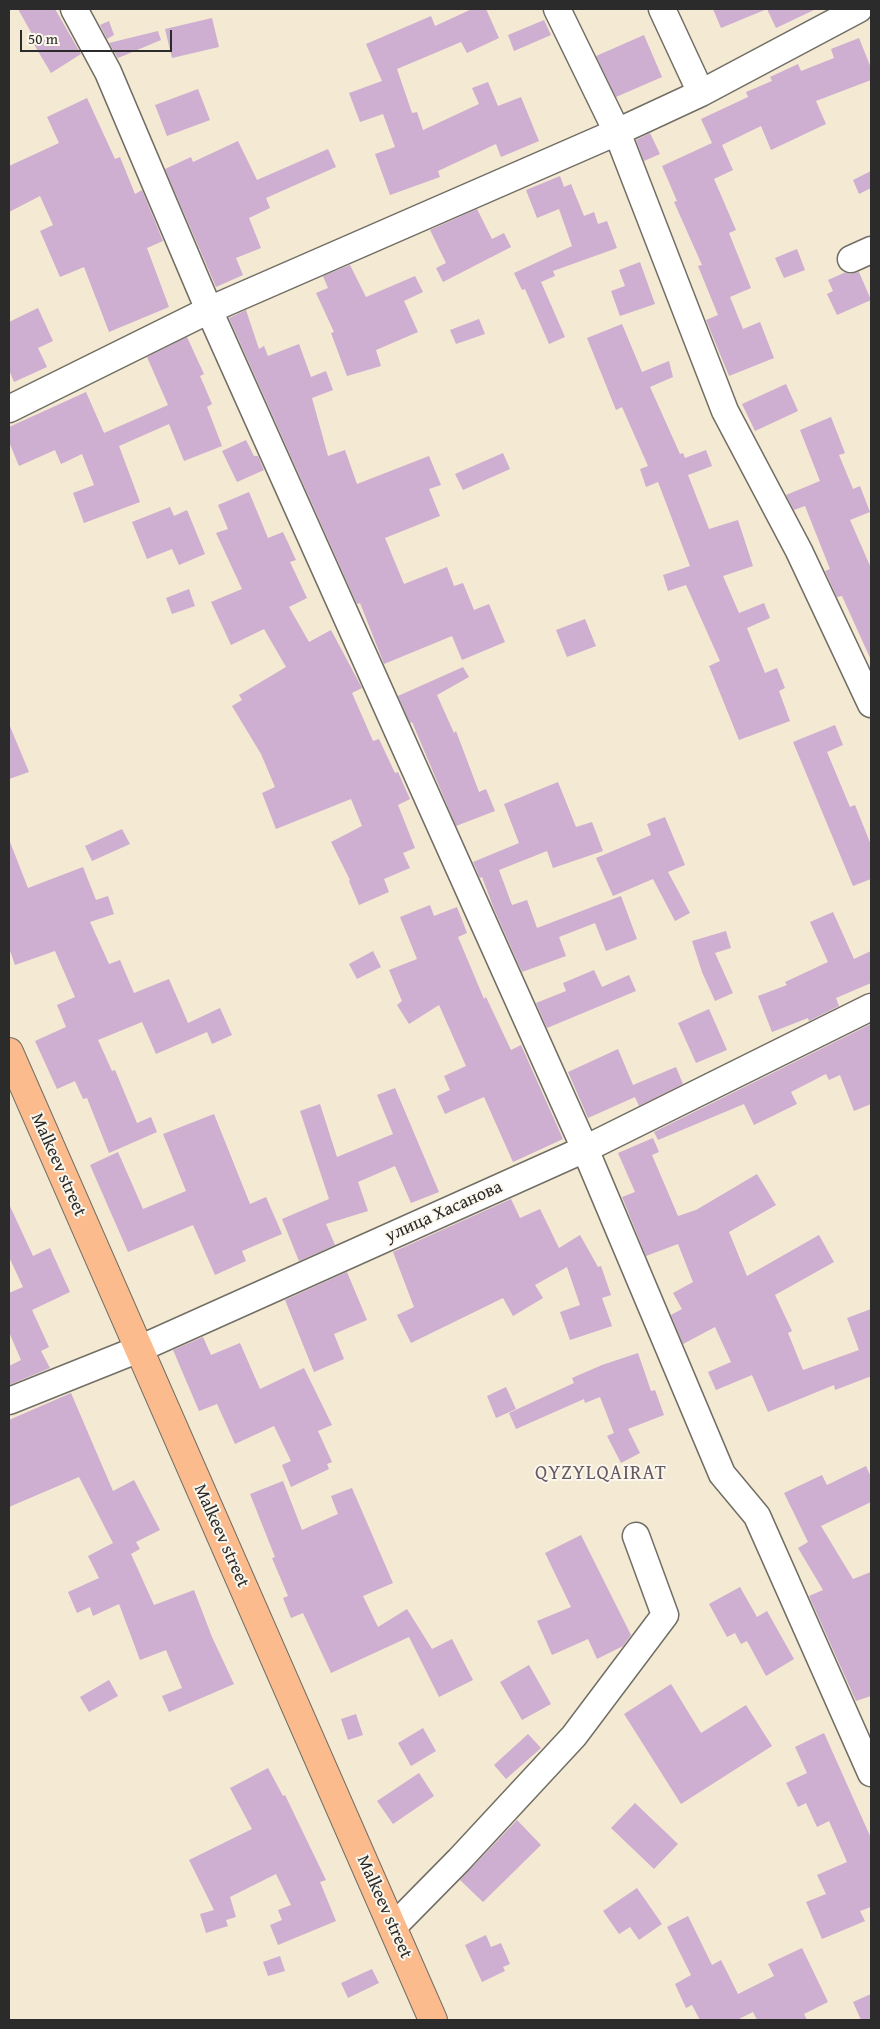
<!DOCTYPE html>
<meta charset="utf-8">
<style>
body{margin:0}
#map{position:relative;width:880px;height:2029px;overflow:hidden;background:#f4e9d2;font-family:"Gentium Book Plus",serif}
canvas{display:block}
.frame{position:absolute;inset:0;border:10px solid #2b2b2b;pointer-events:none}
.scale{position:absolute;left:20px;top:30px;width:152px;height:22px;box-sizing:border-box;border:2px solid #2b2b2b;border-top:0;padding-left:6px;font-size:15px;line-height:18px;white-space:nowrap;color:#2b2b2b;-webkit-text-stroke:4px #fbf7ec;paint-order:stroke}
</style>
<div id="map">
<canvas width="880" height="2029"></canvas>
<div class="frame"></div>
<div class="scale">50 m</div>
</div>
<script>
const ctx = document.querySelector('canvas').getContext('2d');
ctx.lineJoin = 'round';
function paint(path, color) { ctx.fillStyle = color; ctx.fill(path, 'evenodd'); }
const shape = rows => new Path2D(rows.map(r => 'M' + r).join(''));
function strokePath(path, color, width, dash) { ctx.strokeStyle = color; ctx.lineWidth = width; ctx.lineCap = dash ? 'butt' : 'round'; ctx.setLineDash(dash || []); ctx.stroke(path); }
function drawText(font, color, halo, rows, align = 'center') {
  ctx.font = font + ' "Gentium Book Plus",serif'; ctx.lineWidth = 4; ctx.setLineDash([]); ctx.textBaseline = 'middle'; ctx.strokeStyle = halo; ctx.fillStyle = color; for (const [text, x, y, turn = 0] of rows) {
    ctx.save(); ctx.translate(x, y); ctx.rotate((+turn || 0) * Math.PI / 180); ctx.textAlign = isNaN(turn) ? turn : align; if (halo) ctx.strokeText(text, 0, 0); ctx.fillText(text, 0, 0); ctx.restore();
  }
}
paint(shape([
 [18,9,55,9,81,54,51,73,29,36,32,34],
 [472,9,486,9,499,38,467,53,461,42,397,69,412,113,417,112,423,130,479,104,472,88,488,82,498,106,521,97,539,141,501,157,496,144,438,171,440,177,390,195,375,154,395,147,383,114,360,122,349,93,382,81,366,44,431,16,435,26],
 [713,9,767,9,721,28],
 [767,9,816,9,776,28],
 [212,18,219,47,172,58,165,29],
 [544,20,551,35,514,51,508,35],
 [109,21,114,35,107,39,100,25],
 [158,31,161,40,118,58,109,43],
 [644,35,662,77,616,97,596,56],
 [859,38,871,68,871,80,816,101,826,124,771,150,761,126,722,145,733,170,714,179,736,230,729,233,751,288,730,297,743,329,760,322,774,358,729,376,706,320,718,315,698,266,702,265,674,202,677,201,662,166,712,143,701,119,748,97,746,92,772,81,770,77,798,64,801,71,834,58,831,49],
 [198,89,210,120,167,136,155,105],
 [87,98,115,159,120,157,135,194,142,190,163,241,147,248,169,307,109,332,84,267,60,277,40,231,53,225,40,196,9,212,9,166,59,143,47,117],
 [650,133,660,154,644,161,636,140],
 [238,141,257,180,328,149,336,167,266,198,270,208,249,218,261,248,236,258,243,275,216,287,165,169,191,157,193,162],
 [871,171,871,188,859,194,853,180],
 [560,176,564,187,571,184,584,216,594,212,598,224,607,221,617,248,553,271,555,276,541,282,565,337,549,344,525,289,522,290,514,273,572,246,559,209,537,218,526,190],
 [477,209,492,239,504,233,511,247,443,282,436,268,446,263,430,230],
 [797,249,805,270,784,278,775,258],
 [640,262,655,304,620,316,611,291,625,286,619,270],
 [350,265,366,297,415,276,423,292,404,301,418,332,376,350,381,366,347,376,331,333,334,332,316,293,328,288,323,276],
 [846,272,850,274,859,272,871,300,837,315,827,294,833,291,828,280],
 [38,308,53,341,38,348,47,367,14,382,9,370,9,322],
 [246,310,259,349,264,346,268,356,299,344,311,377,326,371,333,390,312,398,328,456,345,450,357,484,429,456,441,485,429,489,440,516,385,538,404,584,447,567,454,586,463,583,474,610,489,604,505,642,462,660,452,636,384,664,360,603,357,604,229,318],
 [479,319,485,334,456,344,450,330],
 [622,324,642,372,669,361,673,377,650,387,680,454,683,453,685,458,706,450,712,466,688,475,709,529,738,520,753,566,723,576,739,613,764,603,770,618,747,628,765,673,777,668,785,688,779,691,790,721,739,740,709,666,720,661,686,585,668,591,663,575,690,566,658,482,646,487,640,469,648,466,622,407,616,410,587,338],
 [187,337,204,374,200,376,212,404,207,407,222,446,184,461,169,424,119,446,140,502,84,523,73,493,94,485,82,454,61,464,55,450,19,466,9,442,9,427,86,392,104,433,168,405,147,357],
 [786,384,798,411,755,431,742,404],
 [831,417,845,453,839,455,853,489,860,486,870,512,850,520,871,568,871,660,842,596,837,597,825,571,830,569,805,506,794,510,786,495,820,481,800,430],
 [246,440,254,456,258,456,264,470,237,482,222,451],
 [503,453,510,469,463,490,455,474],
 [249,492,268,538,283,532,296,560,290,562,307,598,289,607,309,642,331,630,362,688,352,693,373,741,379,739,395,773,398,772,410,799,398,805,415,848,403,853,410,868,384,879,389,892,359,905,349,881,350,880,331,842,362,826,351,799,276,829,262,793,275,787,261,754,232,706,242,700,239,695,286,667,264,629,231,645,211,602,242,589,216,533,228,529,218,505],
 [170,507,174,516,187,510,205,554,179,565,172,549,147,559,132,522],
 [189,589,195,606,172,614,166,598],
 [585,619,596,646,567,657,556,630],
 [463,667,469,677,437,695,454,733,456,731,479,792,486,789,495,811,456,826,412,722,410,723,398,696],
 [9,724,29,772,9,779],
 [835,725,843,745,827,752,850,807,855,805,871,845,871,879,853,886,793,742],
 [558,782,576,827,592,822,603,851,553,868,547,851,499,870,512,905,527,900,537,928,621,896,637,939,606,951,595,923,559,937,566,956,522,972,494,909,482,877,480,878,473,862,519,843,504,804],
 [665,817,685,865,668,872,690,913,675,921,653,879,613,896,596,858,651,835,647,824],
 [122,829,130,844,92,861,85,846],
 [10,842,28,888,83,867,96,900,108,896,114,914,90,922,109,964,120,960,134,993,169,979,188,1023,220,1008,232,1035,212,1044,207,1032,156,1054,142,1022,98,1040,112,1071,115,1070,137,1123,151,1117,157,1132,109,1153,87,1098,83,1099,75,1081,57,1089,35,1041,66,1027,57,1005,75,997,55,951,15,965,9,948,9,843],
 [430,905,434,916,457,907,467,933,458,937,484,999,486,997,511,1050,521,1045,563,1139,513,1162,484,1097,445,1114,437,1096,450,1090,444,1076,466,1066,439,1005,409,1024,397,1005,402,1001,389,970,417,959,400,917],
 [833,912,854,959,871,951,871,983,836,998,839,1006,809,1021,808,1018,772,1032,758,996,787,985,785,982,828,962,810,922],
 [726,931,731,948,715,953,733,993,715,1001,702,972,692,941],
 [373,951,381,967,357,979,349,964],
 [594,970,602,987,629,975,636,991,547,1028,536,1003,566,991,563,983],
 [709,1009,727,1050,696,1063,678,1023],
 [871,1024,871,1104,854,1111,840,1075,829,1080,826,1074,791,1092,797,1104,754,1125,744,1104,658,1140,654,1132],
 [618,1049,633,1085,676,1067,683,1084,639,1106,635,1097,588,1118,568,1072],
 [395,1088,439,1192,411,1203,395,1166,358,1182,368,1211,326,1224,335,1245,299,1261,282,1219,329,1199,300,1111,320,1104,337,1157,393,1134,377,1095],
 [214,1114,250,1204,266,1197,282,1234,242,1251,246,1261,215,1275,193,1225,128,1252,90,1165,118,1152,143,1209,186,1191,163,1134],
 [653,1138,659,1152,652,1155,678,1216,696,1210,757,1174,776,1205,729,1232,747,1276,819,1235,834,1262,775,1295,792,1331,788,1333,803,1370,859,1350,847,1318,871,1309,871,1378,869,1377,835,1390,834,1385,768,1412,752,1375,716,1390,708,1372,731,1362,715,1327,683,1344,671,1315,682,1309,673,1293,693,1282,678,1244,646,1256,622,1197,635,1192,618,1153],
 [511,1199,520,1218,540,1209,559,1248,580,1235,598,1267,601,1266,611,1295,602,1298,612,1326,570,1340,560,1312,580,1305,567,1267,535,1285,543,1298,513,1316,503,1298,411,1343,397,1315,414,1307,393,1252],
 [9,1204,33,1256,50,1248,70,1292,32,1310,49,1347,41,1351,50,1368,9,1385,9,1366,21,1360,9,1332,9,1293,23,1287,9,1257],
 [347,1272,367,1320,334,1334,344,1359,314,1372,285,1300],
 [203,1337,211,1355,240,1343,260,1389,304,1368,332,1425,318,1431,332,1462,327,1464,329,1469,291,1487,282,1465,291,1461,274,1426,235,1444,217,1404,199,1411,173,1350],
 [638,1353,651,1391,655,1390,664,1415,628,1429,640,1453,621,1463,607,1436,614,1433,600,1397,585,1403,584,1399,516,1429,509,1413,574,1383,572,1378,602,1365],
 [506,1387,516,1409,496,1418,487,1396],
 [71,1393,113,1491,134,1480,160,1530,136,1542,140,1549,131,1554,154,1605,194,1590,212,1637,234,1684,169,1712,162,1696,182,1688,166,1650,140,1660,119,1604,93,1616,90,1607,77,1613,68,1592,99,1578,88,1556,113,1543,79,1477,9,1507,9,1420],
 [866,1466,871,1477,871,1502,821,1526,853,1579,871,1572,871,1696,856,1701,809,1596,823,1590,798,1548,808,1542,784,1493,822,1475,827,1485],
 [283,1481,302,1530,338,1514,331,1496,352,1488,393,1583,363,1596,378,1627,407,1609,432,1649,452,1639,473,1680,439,1697,409,1637,331,1673,303,1613,291,1618,283,1598,288,1596,272,1558,275,1557,250,1494],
 [581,1535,631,1635,623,1646,597,1659,588,1639,552,1655,537,1621,571,1607,545,1553],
 [740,1587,757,1617,767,1611,794,1659,766,1676,747,1641,741,1644,735,1633,727,1637,709,1604],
 [529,1665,551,1704,522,1720,500,1682],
 [109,1680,118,1696,89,1712,80,1697],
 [671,1684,701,1733,746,1705,772,1746,681,1804,624,1714],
 [356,1714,363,1735,348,1740,341,1719],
 [423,1728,436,1751,411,1766,398,1743],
 [824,1733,871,1838,871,1907,860,1911,865,1921,822,1939,806,1902,826,1894,817,1875,847,1862,829,1821,817,1827,806,1803,798,1807,786,1783,807,1773,795,1747],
 [528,1734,541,1748,506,1779,494,1765],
 [268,1768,283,1796,285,1795,326,1880,320,1882,336,1921,278,1945,270,1925,282,1920,278,1910,291,1905,276,1874,230,1897,236,1917,226,1920,228,1926,206,1933,200,1914,214,1910,189,1860,252,1829,230,1788],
 [419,1773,434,1796,393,1824,377,1801],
 [635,1803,678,1844,654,1869,611,1828],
 [517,1820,541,1845,483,1902,460,1880],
 [637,1888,662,1924,639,1940,630,1927,619,1934,603,1911],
 [688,1916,712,1965,721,1960,738,1994,774,1976,768,1964,802,1948,828,2002,804,2014,807,2020,757,2020,753,2012,737,2020,700,2020,692,2005,686,2008,675,1984,691,1975,667,1927],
 [486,1935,491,1947,501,1943,510,1964,503,1967,505,1971,482,1982,465,1945],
 [280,1956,285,1971,268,1976,263,1962],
 [372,1969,379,1983,348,1998,341,1983],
 [871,1994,871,2020,861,2020,853,2002]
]), '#ceaed1');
const minor = shape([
 [74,9,108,72,209,310,585,1149,722,1474,757,1516,871,1773],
 [557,9,617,132,725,411,799,551,871,704],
 [662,9,701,93],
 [851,259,871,250],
 [9,409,209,310,617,132,701,93,859,9],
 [9,1401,139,1349,585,1149,871,1007],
 [393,1927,459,1860,574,1736,665,1615,636,1536]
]);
const major = shape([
 [9,1052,433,2020]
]);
strokePath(minor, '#716e65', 29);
strokePath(major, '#716e65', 30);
strokePath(minor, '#fff', 26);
strokePath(major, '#fbbb8c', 28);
drawText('18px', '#2b2b2b', '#fbf7ec', [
 ["Malkeev street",58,1165,66],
 ["улица Хасанова",444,1212,-24],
 ["Malkeev street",221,1536,66],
 ["Malkeev street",384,1907,66]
]);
ctx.letterSpacing = '1px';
drawText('20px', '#645965', '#fbf7ec', [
 ["QYZYLQAIRAT",601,1474]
]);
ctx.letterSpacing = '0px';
</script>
